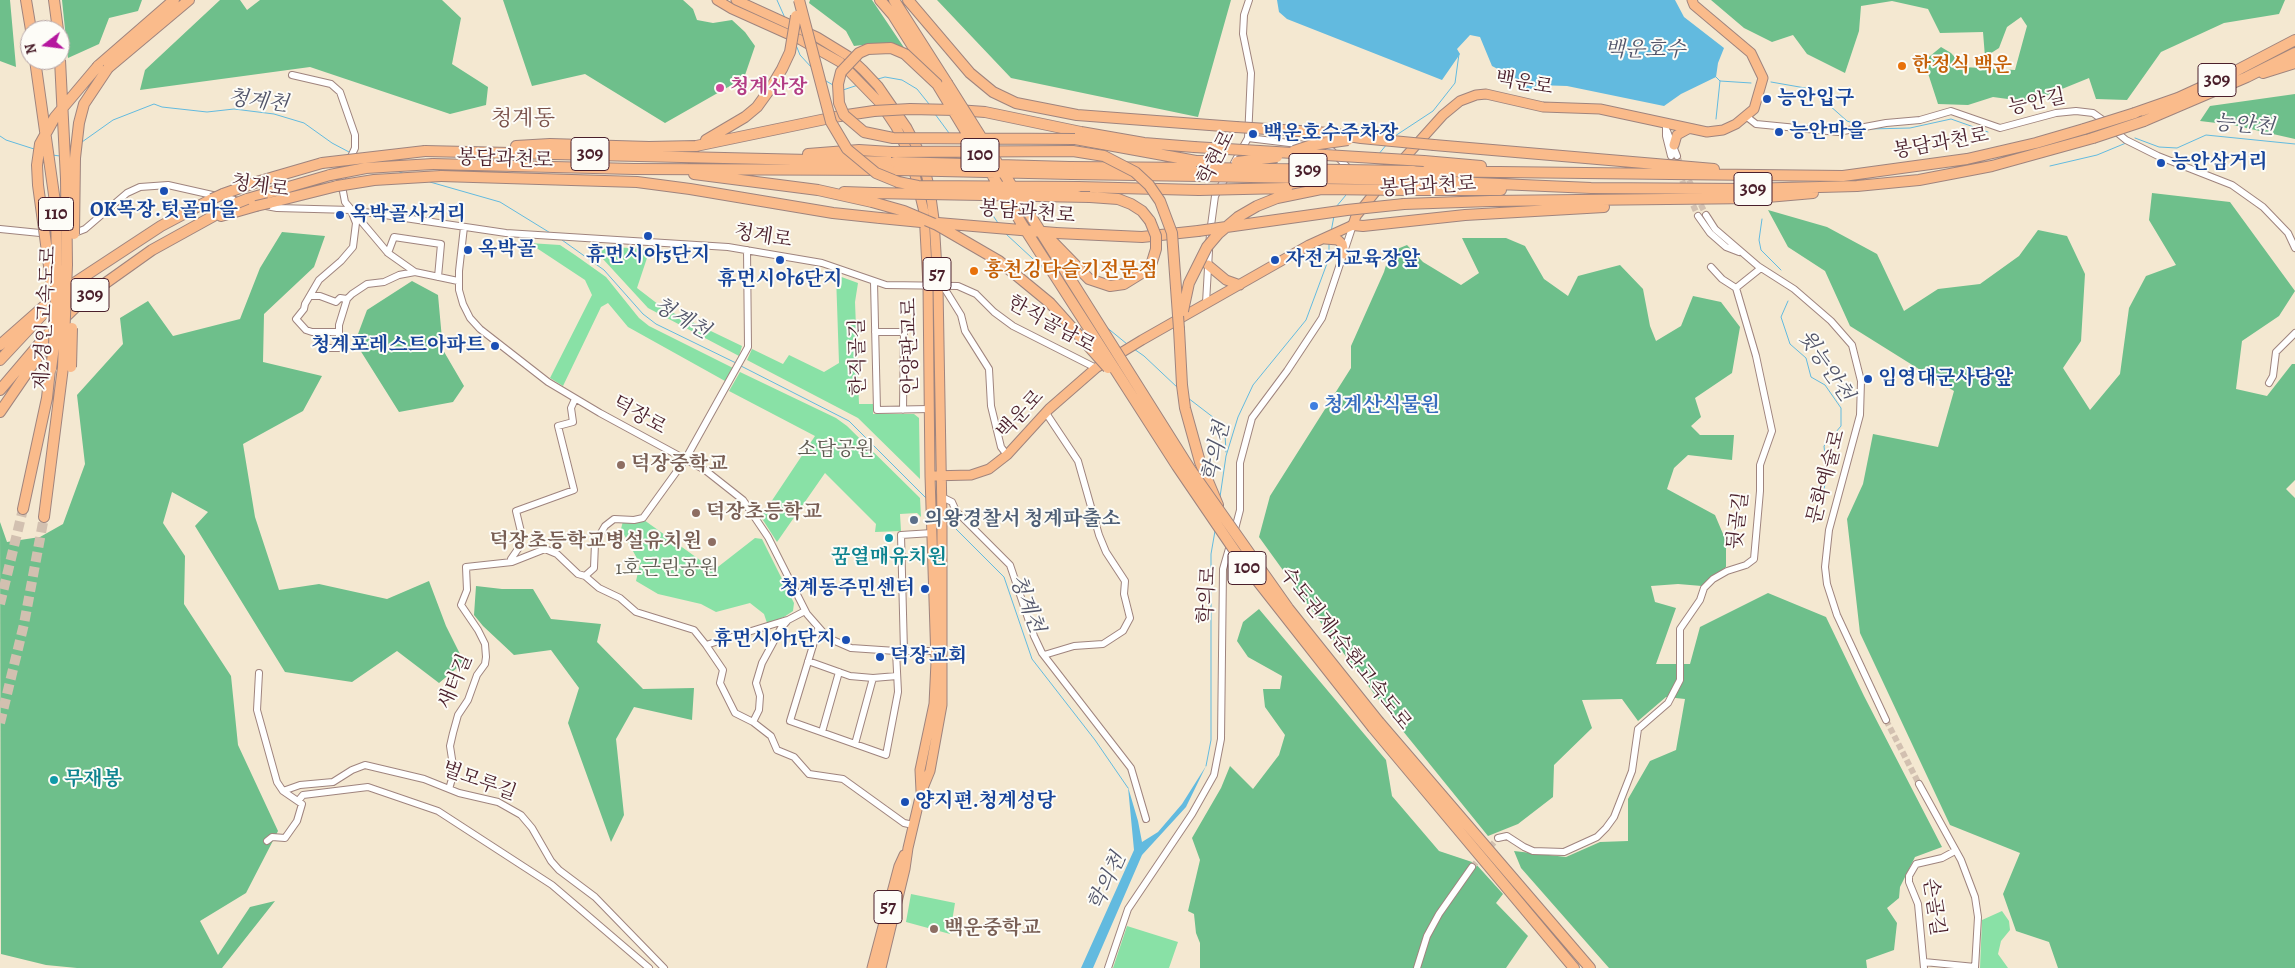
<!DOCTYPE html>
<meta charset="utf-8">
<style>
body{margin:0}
#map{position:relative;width:2295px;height:968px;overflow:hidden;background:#f4e8d1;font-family:Alegreya,serif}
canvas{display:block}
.north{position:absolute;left:20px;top:20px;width:50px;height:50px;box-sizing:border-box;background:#fdfcf7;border:1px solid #b5a4a5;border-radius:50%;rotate:255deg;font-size:14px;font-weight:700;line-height:20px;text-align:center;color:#4a1f2b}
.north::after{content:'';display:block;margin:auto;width:18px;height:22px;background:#b5179e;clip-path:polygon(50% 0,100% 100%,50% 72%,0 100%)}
</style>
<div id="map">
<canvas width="2295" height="968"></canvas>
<div class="north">N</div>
</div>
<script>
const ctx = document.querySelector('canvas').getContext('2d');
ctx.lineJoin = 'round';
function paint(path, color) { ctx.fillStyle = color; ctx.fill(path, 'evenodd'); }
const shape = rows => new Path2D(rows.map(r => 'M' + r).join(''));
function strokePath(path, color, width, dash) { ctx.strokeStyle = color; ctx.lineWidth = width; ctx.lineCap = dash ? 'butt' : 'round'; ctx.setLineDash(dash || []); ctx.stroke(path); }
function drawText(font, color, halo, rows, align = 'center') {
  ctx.font = font + ' Alegreya,"Noto Serif KR",serif'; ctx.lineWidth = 4; ctx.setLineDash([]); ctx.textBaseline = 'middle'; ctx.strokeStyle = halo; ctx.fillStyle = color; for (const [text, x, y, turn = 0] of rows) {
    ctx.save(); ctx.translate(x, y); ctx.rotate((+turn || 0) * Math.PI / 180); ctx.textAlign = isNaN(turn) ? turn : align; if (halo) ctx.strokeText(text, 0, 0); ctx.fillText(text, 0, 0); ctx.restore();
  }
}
paint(shape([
 [529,243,560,245,575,255,606,277,639,318,649,326,733,368,725,381,628,327,608,303,601,307,563,386,550,378,592,295,585,280],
 [591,246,650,249,637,288,663,308,742,346,739,356,648,308],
 [836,275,858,283,855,302,859,404,873,404,873,414,914,414,919,418,920,479,858,418,747,360,752,349,783,364,789,355,824,372,839,363],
 [740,372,836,418,847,426,920,498,921,517,917,513,900,514,901,531,875,532,876,524,825,473,777,542,761,517,815,436,729,391],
 [644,520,714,570,755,538,762,539,794,603,793,611,784,617,767,623,764,614,750,603,716,612,701,604,658,594,636,581,640,564,621,529,623,521],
 [911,894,955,903,950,934,906,922],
 [2002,911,2009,921,2010,930,2001,941,1998,954,2008,968,1980,968,1982,920],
 [1127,926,1178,942,1169,968,1113,968]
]), '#89e1a6');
paint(shape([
 [0,0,10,0,16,67,0,61],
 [62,0,142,0,138,11,109,18,99,44,68,58],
 [220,0,240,0,247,10,260,0,442,0,461,18,452,64,488,87,486,105,450,114,310,67,140,90,145,70],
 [503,0,683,0,693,9,697,20,713,23,732,20,745,32,755,46,744,78,665,123,585,74,532,86],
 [810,0,872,0,907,52,880,43,854,46,846,31,809,3],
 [937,0,1231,0,1198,117,1011,78],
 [1711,0,2285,0,2279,14,2224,23,2161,52,2127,100,2096,99,2089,78,2030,102,1993,97,1968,105,1938,104,1924,61,1941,47,1951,53,1964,67,2015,70,2027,26,2021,17,2007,27,1999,48,1985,57,1983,32,1940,33,1928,9,1892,1,1861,6,1859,31,1845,73,1807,54,1793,35,1772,42,1744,28],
 [2295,94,2295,139,2233,125,2200,121,2210,106],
 [2152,193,2230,202,2295,291,2279,316,2242,341,2236,389,2267,396,2292,364,2295,364,2295,480,2286,489,2295,498,2295,968,2058,968,2049,942,2016,931,2003,894,2020,853,1950,825,1860,633,1847,519,1863,484,1873,434,1938,447,1954,391,1850,326,1825,271,1788,247,1768,210,1827,227,1877,254,1904,311,1938,289,1980,284,2019,256,2038,230,2067,236,2085,274,2081,341,2063,368,2090,410,2120,374,2129,308,2146,276,2176,265,2149,220],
 [282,232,325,236,314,267,264,314,263,362,322,376,303,411,243,444,255,517,279,590,319,584,387,599,429,581,446,626,464,662,439,683,397,651,352,682,285,672,195,526,208,512,172,492,163,523,185,556,184,604,231,676,238,745,278,831,246,893,200,921,218,955,250,907,275,901,222,968,77,968,46,965,1,954,0,522,7,542,40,537,63,524,85,464,77,395,123,344,120,318,148,301,173,336,240,319,260,268],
 [1462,238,1506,238,1525,246,1544,279,1568,296,1578,276,1620,265,1643,289,1650,326,1656,341,1681,326,1693,296,1721,302,1740,327,1732,373,1695,398,1701,417,1691,426,1700,435,1734,435,1732,460,1688,455,1674,468,1667,489,1715,515,1726,541,1726,567,1702,586,1678,584,1651,586,1655,602,1676,608,1656,664,1690,664,1700,627,1768,593,1826,617,1864,696,1942,847,1915,857,1900,887,1899,898,1887,908,1897,923,1894,950,1866,960,1867,968,1609,968,1521,868,1514,851,1566,857,1600,842,1628,841,1628,799,1650,761,1676,750,1685,699,1666,697,1638,721,1622,699,1582,700,1592,728,1554,765,1553,797,1518,824,1488,836,1394,720,1329,634,1259,537,1270,496,1351,368,1351,346,1384,272,1390,252,1407,245,1423,262,1461,285,1479,273],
 [412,281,438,295,443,350,464,386,453,402,399,412,355,342,367,310],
 [476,586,502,589,533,589,551,619,601,624,597,642,643,689,694,688,692,720,634,707,616,739,624,815,611,842,568,723,579,688,551,650,514,655,483,626,474,615],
 [1259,609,1386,760,1392,796,1439,851,1475,863,1503,894,1496,903,1528,936,1506,968,1200,968,1200,943,1196,933,1194,914,1188,911,1200,860,1192,838,1221,788,1230,766,1253,789,1279,755,1285,735,1265,707,1263,689,1280,689,1282,676,1248,657,1237,641,1243,622]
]), '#6ebf8b');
paint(shape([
 [1277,0,1675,0,1684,17,1724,48,1718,63,1716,77,1681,94,1664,106,1567,86,1537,85,1527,92,1509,75,1492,66,1480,37,1470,35,1457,49,1460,54,1442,80,1287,19,1279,12],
 [1206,766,1186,807,1142,855,1093,968,1081,968,1134,850,1128,787,1138,821,1142,842,1158,832,1182,804]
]), '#62badf');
strokePath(shape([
 [777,0,785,18],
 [796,45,800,55,812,68],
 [1716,77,1720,81,1751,83],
 [878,79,885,77,902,80,917,89,929,104],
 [826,81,833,85],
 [1771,82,1811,89,1847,121,1859,125],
 [843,90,858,85],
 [935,114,949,133],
 [1716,119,1720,81],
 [1870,129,1910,128,1951,119,1988,132],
 [0,136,6,140,34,149],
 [1395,136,1433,111,1455,83,1459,54],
 [2135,138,2159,147,2177,148,2206,135,2295,144],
 [82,142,113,120,154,104,162,107,207,112,234,109,274,114,304,123,332,143,349,152],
 [52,155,60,156],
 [1378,155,1387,144],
 [2050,166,2097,155,2126,143],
 [397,171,405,174],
 [430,182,500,202,552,234],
 [982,199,998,223],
 [1336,207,1346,195],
 [1762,219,1759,240,1761,250,1781,270],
 [1331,232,1334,216],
 [1006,234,1045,270],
 [562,240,604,270,643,314,656,324,736,363],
 [1788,301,1781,317,1790,344,1806,358,1811,377,1825,385,1841,408,1841,426,1824,446,1827,475,1821,503],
 [1105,326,1127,344],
 [1134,349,1144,356,1178,388],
 [741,366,849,421,927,499],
 [1188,398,1218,421,1225,434,1226,452],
 [1220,497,1226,456,1238,417,1253,385,1306,320,1329,258,1329,243],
 [945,518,1004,577,1032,659,1095,740,1128,788],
 [1206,766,1211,740,1211,554,1215,531]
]), '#62badf', 1);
strokePath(shape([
 [1671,156,1698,216],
 [1677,156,1706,215],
 [1886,720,1919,784],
 [1472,867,1498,838]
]), '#d2c0b0', 6, [6, 3]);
strokePath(shape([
 [0,604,23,509],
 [0,723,24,624,44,517]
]), '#d2c0b0', 10, [10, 5]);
const minor = shape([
 [292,75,331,84,340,92,355,135,355,148,349,161],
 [1747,117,1756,124,1838,132,1886,123,1920,120,1951,111,2000,128,2056,113,2076,111,2093,113,2107,123],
 [1666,123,1666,136,1671,156],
 [2114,130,2126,140,2158,156,2232,185,2263,207,2288,233,2295,248],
 [1667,131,1677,156],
 [1248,138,1306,145],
 [1319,147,1332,151,1350,170],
 [1234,163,1248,138,1251,73,1243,34,1244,15,1249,0],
 [345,171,341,181,345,202,388,253,415,272,458,281],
 [266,206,277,208,351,210,506,233,728,247,822,263,886,285,958,286,976,294,994,312,1013,326,1096,368],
 [1706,215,1715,229,1758,266,1794,289,1831,321,1852,345,1861,381,1860,415,1829,530,1825,567,1827,584,1837,615,1886,720],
 [1698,216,1710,233,1726,247,1739,252],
 [464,227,459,271,459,290,463,304,470,318,480,329,548,382,600,413,705,470,743,500,768,537,807,614,828,638,851,648,896,651,939,651],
 [0,229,60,235],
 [72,234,85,229,127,193,140,187,168,185,239,201],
 [388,253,394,237,441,244,438,277],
 [1711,267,1722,279,1736,288,1761,268],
 [874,282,877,410,929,409],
 [943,286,961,315,965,331,989,369,991,406,1001,447,1007,455],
 [311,296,320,296,336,302,340,298,347,299],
 [1206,303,1210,233,1215,196,1227,175],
 [338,332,312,332,306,330,296,319,304,309,305,304,319,280,341,261,353,247,356,223,352,213],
 [875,332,904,332,903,410],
 [326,348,339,348,339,325,347,299,352,294,367,284,384,282,399,275,415,272],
 [2269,383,2273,376,2276,352,2295,333],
 [942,497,952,502,956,511,1010,565,1034,636,1042,653,1131,768,1146,819],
 [942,517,949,512,956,511],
 [1234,533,1240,510,1240,463,1252,418,1287,371,1322,318,1353,225],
 [512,562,511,559,520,546,522,536,516,511,574,490,558,426,573,422,571,408,575,399],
 [585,576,599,588,620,598,636,612,694,630,706,645,787,620],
 [805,611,788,620,781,628,762,663,756,683,760,696,759,710,753,722,771,736,777,750,794,757,809,774,843,779,904,823,913,825],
 [818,629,790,721,886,755,898,692,896,651],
 [706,645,723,670,720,683,735,713,753,722],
 [904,652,901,535,932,533],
 [1044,655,1074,646,1103,644,1123,631,1130,618,1124,594,1125,581,1106,552,1099,535,1078,461,1046,413],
 [808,661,850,676,873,678,897,676],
 [259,673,257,710,277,782,283,791,302,804,297,821,285,838,272,837,267,841],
 [822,732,839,672],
 [855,744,873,678],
 [1919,784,1961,860,1975,897,1978,917,1975,968],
 [449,789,454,772,450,746,453,733,458,715,468,700,477,675,485,664,486,657,485,644,478,630,461,605,467,590,466,567,512,562,545,549,557,554,578,574,585,576,594,568,595,543,605,526,614,519,634,520,643,518,685,460,748,347,747,250],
 [283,791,300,785,333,782,352,770,365,765,424,779,459,793,498,802,521,815,532,828,551,861,559,870,595,897,664,968],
 [298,801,303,795,368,787,438,811,552,885,649,968],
 [1498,838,1507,836,1524,847,1533,851,1564,852,1597,837,1606,828,1614,817,1632,771,1638,729,1668,703,1680,680,1680,629,1700,600,1704,588,1713,579,1727,571,1746,565,1754,559,1760,491,1760,465,1772,431,1756,356,1736,288],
 [1924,962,1975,967],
 [1108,968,1128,909,1192,814,1214,775,1221,739,1223,569,1230,545],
 [1417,968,1427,936,1439,914,1472,867],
 [1924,968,1918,904,1909,882,1909,876,1916,864,1942,858,1955,851]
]);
const major = shape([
 [717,0,732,9,801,40,840,62,880,103,896,127,910,156,916,179,924,212,928,286,930,476,936,662,934,704,920,770,921,791],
 [736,0,817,37,848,56,863,70,878,86,907,128,922,157,930,190,934,219,938,286,942,517,942,705,930,771,921,793,908,848,905,869,881,968],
 [1674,145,1677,135,1688,129],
 [1390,174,1443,115,1460,101,1476,95,1486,94,1543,107,1600,109,1707,132,1723,130,1736,124,1754,109,1763,78,1751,53,1694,5,1692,0],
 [1325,239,1338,240,1342,244,1344,254],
 [1208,265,1226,280,1240,285],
 [930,476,971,475,989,469,1007,455,1049,409,1096,368,1142,340,1309,245,1353,225,1356,216,1380,186],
 [872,968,899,866,904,855]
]);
const highway = shape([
 [26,0,31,30],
 [54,0,58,30],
 [880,0,893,15,932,77],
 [894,0,947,83],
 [908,0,970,73,993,92,1016,103,1077,115,1236,127],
 [98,66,174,0],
 [108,68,189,0],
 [2263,73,2295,63],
 [957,110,985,112,1081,132,1144,143,1194,147],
 [2135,113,2178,98,2226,76,2295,40],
 [2144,121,2247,77,2295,53],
 [1075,139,1196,161],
 [706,140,745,117,757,107,770,89],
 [1434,145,1714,169],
 [516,146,550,144,649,147,696,146,840,116,874,111],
 [425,151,895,162],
 [808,154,859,150,891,152],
 [1424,161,1481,166],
 [433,164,634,169,898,170],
 [1069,167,1203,168],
 [1413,171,1843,176,1967,159,2036,143,2084,129],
 [694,174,818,190,872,202],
 [1072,174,1198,176],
 [441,176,637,182,690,189,833,213,880,218],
 [1408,180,1591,188,1746,189,1857,186,1919,180,1992,166,2093,138],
 [1078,187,1199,190],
 [1287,188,1314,189],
 [1407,190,1501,190],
 [844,192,873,193],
 [223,194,260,181,322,163],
 [1090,197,1118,199,1131,204,1142,211,1150,221],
 [247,199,330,175],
 [269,203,337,186],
 [1404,204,1490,201,1756,198,1813,193],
 [221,216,256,206],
 [1353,225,1363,226,1465,215,1604,207],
 [1056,233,1142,237,1198,231],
 [1179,329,1182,385,1185,408,1200,462,1218,505],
 [0,345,59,293,161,226,212,199],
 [0,360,43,314],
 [0,390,46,336,86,297,152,250,237,203],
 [0,412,46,345],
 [23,509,47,398,51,360],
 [44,517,63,367],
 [1379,722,1590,968],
 [1373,728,1574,968]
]);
strokePath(minor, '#9f847e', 8);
strokePath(major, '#9f847e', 11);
strokePath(highway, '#9f847e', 12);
strokePath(minor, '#fff', 6);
strokePath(major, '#fabb8b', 9);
strokePath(highway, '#fabb8b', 10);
const highwayBridge = shape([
 [799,0,831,122,847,149,876,173,898,182,918,186,1078,187],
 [35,60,56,209,57,268,54,346,51,369],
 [60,60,66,179,67,265,63,367],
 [947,83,1190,469,1288,608,1379,722],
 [770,89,782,69,790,52,796,16],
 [874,111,910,109,955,110],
 [1236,127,1330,133,1361,138,1434,145],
 [2084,129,2135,113],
 [2093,138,2144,121],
 [1075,139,893,138,864,132,844,115,839,103,838,84,841,72,859,53,868,49,891,48,905,54,937,84,1023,226,1177,466,1241,560,1373,728],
 [1194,147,1424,161],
 [1294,151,1312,145,1348,140],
 [891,152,1073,151,1104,156,1135,172,1149,185,1160,201,1172,233,1179,329],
 [1196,161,1213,161],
 [895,162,1069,167],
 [1237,162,1277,157],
 [322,163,425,151],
 [1203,168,1413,171],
 [898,170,1072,174],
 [330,175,366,168,433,164],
 [1198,176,1408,180],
 [337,186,374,180,441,176],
 [1199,190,1287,188],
 [873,193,1090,197],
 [212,199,223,194],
 [872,202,904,211,937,225,999,261,1050,303,1108,368],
 [237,203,247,199],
 [256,206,269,203],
 [880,218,921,222],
 [938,223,1056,233],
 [1198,231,1347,210,1404,204],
 [74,234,75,158,79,123,84,104,108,68],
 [1050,239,1089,279,1110,286,1124,284,1145,271,1152,262,1156,249,1156,236,1150,221],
 [51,281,38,185,37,165,40,144,55,117,98,66],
 [1183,311,1189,283,1207,247,1218,234,1238,217,1257,206,1277,198,1321,189,1407,190],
 [71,367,72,328]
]);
strokePath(highwayBridge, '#9f847e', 12, []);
strokePath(highwayBridge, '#fabb8b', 10);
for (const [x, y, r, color] of [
 [1902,66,5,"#e8710a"],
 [720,88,5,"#d1479c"],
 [1767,99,5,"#1a4fb4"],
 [1779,132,5,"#1a4fb4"],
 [1253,134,5,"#1a4fb4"],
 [2161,163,5,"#1a4fb4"],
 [164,191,5,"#1a4fb4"],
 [340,215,5,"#1a4fb4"],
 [648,236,5,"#1a4fb4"],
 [468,250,5,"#1a4fb4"],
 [780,260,5,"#1a4fb4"],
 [1275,260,5,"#1a4fb4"],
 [974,271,5,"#e8710a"],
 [495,346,5,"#1a4fb4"],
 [1868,379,5,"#1a4fb4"],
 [1314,406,5,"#3f7fe0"],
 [621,465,5,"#8d6e63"],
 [696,513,5,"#8d6e63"],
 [914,520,5,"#5c6f8a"],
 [889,538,5,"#0f9aa8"],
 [712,542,5,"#8d6e63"],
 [925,589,5,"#1a4fb4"],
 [846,640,5,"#1a4fb4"],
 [880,657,5,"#1a4fb4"],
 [54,780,5,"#0f9aa8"],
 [905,802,5,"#1a4fb4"],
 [934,929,5,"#8d6e63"]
]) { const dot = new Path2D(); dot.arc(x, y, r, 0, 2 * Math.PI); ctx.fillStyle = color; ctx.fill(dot); strokePath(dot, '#fdfcf7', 2); }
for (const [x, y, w] of [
 [2217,80,38],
 [590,154,38],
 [980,155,38],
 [1308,170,38],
 [1753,189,38],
 [56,214,35],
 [937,274,28],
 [90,295,38],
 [1247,568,38],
 [888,907,28]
]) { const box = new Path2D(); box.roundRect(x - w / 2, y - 16.5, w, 33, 4); ctx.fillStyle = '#fdfcf7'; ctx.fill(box); strokePath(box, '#4a1f2b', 1); }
drawText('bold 19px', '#4a1f2b', null, [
 ["309",2217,80],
 ["309",590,154],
 ["100",980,155],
 ["309",1308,170],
 ["309",1753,189],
 ["110",56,214],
 ["57",937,274],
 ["309",90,295],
 ["100",1247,568],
 ["57",888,907]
]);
drawText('bold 20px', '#c56008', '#fdfcf7', [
 ["한정식 백운",1912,66],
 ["홍천깅다슬기전문점",984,271]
], 'left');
drawText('20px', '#4a1f2b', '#fdfcf7', [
 ["백운로",1524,84,10],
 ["능안길",2037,103,-12],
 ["봉담과천로",1941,144,-10],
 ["학현로",1217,158,-63],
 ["봉담과천로",505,160,2],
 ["청계로",260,187,8],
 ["봉담과천로",1428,187,-3],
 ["봉담과천로",1027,213,5],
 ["청계로",763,237,9],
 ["제2경인고속도로",46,318,-87],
 ["한직골남로",1051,325,29],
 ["안양판교로",911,346,-91],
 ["한직골길",859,357,-91],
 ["백운로",1021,415,-47],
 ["덕장로",639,416,29],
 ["문화예술로",1827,477,-75],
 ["뒷골길",1739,521,-83],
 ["학의로",1208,595,-86],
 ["수도권제1순환고속도로",1345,649,52],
 ["새터길",456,682,-67],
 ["벌모루길",479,782,20],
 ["손골길",1933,907,82]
]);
drawText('bold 20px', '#b23c85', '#fdfcf7', [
 ["청계산장",730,88]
], 'left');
drawText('bold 20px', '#164399', '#fdfcf7', [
 ["능안입구",1777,99],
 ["능안마을",1789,132],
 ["백운호수주차장",1263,134],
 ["능안삼거리",2171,163],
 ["OK목장.텃골마을",164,211,"center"],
 ["옥박골사거리",350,215],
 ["옥박골",478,250],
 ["휴먼시아5단지",648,256,"center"],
 ["자전거교육장앞",1285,260],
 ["휴먼시아6단지",780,280,"center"],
 ["청계포레스트아파트",485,346,"right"],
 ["임영대군사당앞",1878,379],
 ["청계동주민센터",915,589,"right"],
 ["휴먼시아1단지",836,640,"right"],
 ["덕장교회",890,657],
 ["양지편.청계성당",915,802]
], 'left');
drawText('bold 20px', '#366cbe', '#fdfcf7', [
 ["청계산식물원",1324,406]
], 'left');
drawText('20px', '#5d5950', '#fdfcf7', [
 ["소담공원",836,450],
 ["1호근린공원",667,569]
]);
drawText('bold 20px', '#785e54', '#fdfcf7', [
 ["덕장중학교",631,465],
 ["덕장초등학교",706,513],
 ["덕장초등학교병설유치원",702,542,"right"],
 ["백운중학교",944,929]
], 'left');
drawText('bold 20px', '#4e5e75', '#fdfcf7', [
 ["의왕경찰서 청계파출소",924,520]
], 'left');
drawText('bold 20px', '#0d838f', '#fdfcf7', [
 ["꿈열매유치원",889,558],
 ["무재봉",64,780,"left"]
]);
drawText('italic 21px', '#52556a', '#fdfcf7', [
 ["백운호수",1645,51],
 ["청계천",258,102,7],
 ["능안천",2244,126,5],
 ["청계천",681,319,30],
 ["윗능안천",1825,366,56],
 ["학의천",1217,452,-77],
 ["청계천",1026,604,69],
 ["학의천",1108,882,-65]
]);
drawText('22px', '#7a514a', '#fdfcf7', [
 ["청계동",523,120]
]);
</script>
